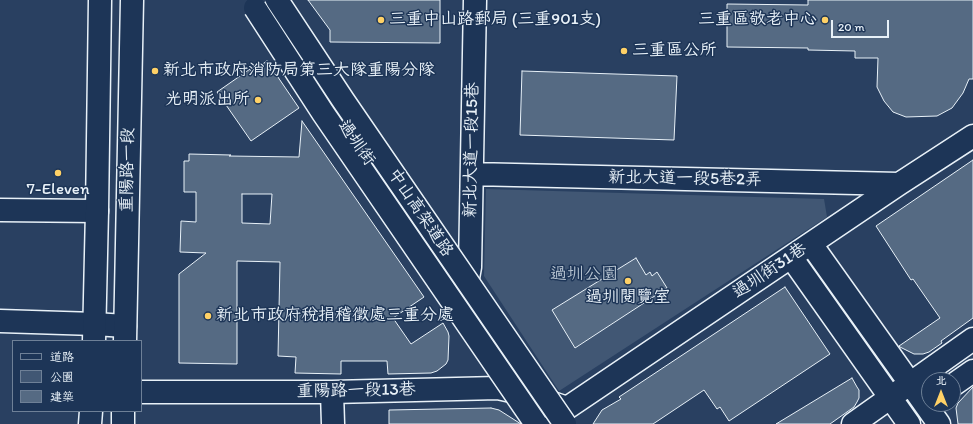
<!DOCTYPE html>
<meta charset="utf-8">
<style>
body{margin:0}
#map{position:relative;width:973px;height:424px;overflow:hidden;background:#294061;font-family:Itim,"LXGW WenKai TC",sans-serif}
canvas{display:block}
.legend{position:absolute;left:12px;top:340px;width:130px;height:72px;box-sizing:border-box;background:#1d3557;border:1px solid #6e8097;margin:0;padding:5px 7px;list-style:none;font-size:12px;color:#e8f1f8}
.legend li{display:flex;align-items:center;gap:8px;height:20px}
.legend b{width:20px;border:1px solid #6e8097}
.north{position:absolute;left:921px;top:372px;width:40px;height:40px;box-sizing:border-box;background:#1d3557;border:1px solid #6e8097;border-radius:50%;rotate:0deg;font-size:11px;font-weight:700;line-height:16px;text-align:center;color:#e8f1f8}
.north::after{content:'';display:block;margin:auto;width:14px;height:18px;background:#ffd166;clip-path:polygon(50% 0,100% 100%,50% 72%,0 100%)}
.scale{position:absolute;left:831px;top:20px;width:58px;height:18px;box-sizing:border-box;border:2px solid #e8f1f8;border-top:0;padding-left:5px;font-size:12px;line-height:14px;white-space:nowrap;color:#e8f1f8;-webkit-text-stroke:3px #1d3557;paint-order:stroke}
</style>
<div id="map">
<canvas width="973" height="424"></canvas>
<ul class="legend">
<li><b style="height:5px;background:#1d3557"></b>道路</li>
<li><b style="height:11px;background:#415774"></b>公園</li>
<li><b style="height:11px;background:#556a83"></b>建築</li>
</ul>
<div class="north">北</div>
<div class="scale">20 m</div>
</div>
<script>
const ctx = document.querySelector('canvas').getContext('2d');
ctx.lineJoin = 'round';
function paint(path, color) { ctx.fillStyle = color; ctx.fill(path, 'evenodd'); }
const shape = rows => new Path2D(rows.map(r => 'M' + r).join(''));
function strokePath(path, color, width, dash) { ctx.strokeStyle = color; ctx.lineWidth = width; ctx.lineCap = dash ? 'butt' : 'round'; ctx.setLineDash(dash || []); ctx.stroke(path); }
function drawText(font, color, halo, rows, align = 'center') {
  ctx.font = font + ' Itim,"LXGW WenKai TC",sans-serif'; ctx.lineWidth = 3; ctx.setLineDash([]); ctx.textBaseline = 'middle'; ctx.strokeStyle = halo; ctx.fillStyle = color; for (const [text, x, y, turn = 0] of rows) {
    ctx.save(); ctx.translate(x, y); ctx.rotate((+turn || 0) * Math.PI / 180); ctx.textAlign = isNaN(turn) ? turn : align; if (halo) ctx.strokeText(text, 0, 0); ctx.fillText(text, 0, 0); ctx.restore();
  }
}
paint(shape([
 [486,189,824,199,827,217,559,391,484,276]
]), '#415774');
const building = shape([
 [308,0,440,0,440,43,330,42,330,30,308,0],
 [808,0,973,0,973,79,969,79,963,93,952,108,937,116,906,117,893,112,884,101,877,87,878,58,855,58,855,51,808,50,808,48,727,47,727,4,808,5,808,0],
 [267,61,299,108,251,141,217,92,250,69,251,72,267,61],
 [522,71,677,76,674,140,520,135,522,71],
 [302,121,424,297,393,318,411,344,443,323,448,332,449,336,448,360,446,364,437,371,431,373,388,374,387,361,341,361,341,374,295,373,296,357,278,356,280,262,237,261,237,364,179,363,179,274,206,253,180,252,181,221,196,222,196,192,184,192,184,161,189,161,189,154,231,155,229,156,299,157,302,121],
 [242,194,272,194,270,224,242,223,242,194],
 [973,160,973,318,941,341,942,343,929,352,923,354,914,354,900,347,899,346,940,318,913,279,911,280,876,226,973,160],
 [636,258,646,275,650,272,652,276,657,272,667,288,575,348,552,310,636,258],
 [785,287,830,354,729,421,720,407,717,409,704,390,653,424,593,424,602,410,621,399,619,397,785,287],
 [852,378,857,387,859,390,859,398,857,402,854,407,830,424,776,424,852,378],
 [973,387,973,424,958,424,956,408,958,403,973,387],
 [491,408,499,410,521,424,389,424,389,410,491,408]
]);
paint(building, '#556a83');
strokePath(building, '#e8f1f8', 1);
const minor = shape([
 [472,174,899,184],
 [0,210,97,211],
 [811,244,939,424],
 [791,257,909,424],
 [464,300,470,267,475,0],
 [0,321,95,324,125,326],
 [953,385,973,371],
 [141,392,332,392,498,388,529,395,567,408,899,184,973,136],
 [332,392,333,424],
 [853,424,973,339]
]);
const major = shape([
 [94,341,97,211,100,0],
 [125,341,132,0],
 [528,394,549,424],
 [90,424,91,411],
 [123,424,123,411]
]);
strokePath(minor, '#e8f1f8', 25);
strokePath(major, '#e8f1f8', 25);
strokePath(minor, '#1d3557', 22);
strokePath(major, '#1d3557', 22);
const highwayBridge = shape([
 [277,0,343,100,565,424],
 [255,8,323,113,536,424]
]);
strokePath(highwayBridge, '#e8f1f8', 25, []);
strokePath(highwayBridge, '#1d3557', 22);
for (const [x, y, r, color] of [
 [381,20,4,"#ffd166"],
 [825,20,4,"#ffd166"],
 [624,51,4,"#ffd166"],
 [155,71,4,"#ffd166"],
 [258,100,4,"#ffd166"],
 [58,173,4,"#ffd166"],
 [628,281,4,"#ffd166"],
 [208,316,4,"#ffd166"]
]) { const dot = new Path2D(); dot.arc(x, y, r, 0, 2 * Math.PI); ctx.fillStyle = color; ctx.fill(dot); strokePath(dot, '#1d3557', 1.5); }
drawText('17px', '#e8f1f8', '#1d3557', [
 ["三重中山路郵局 (三重901支)",389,20],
 ["三重區敬老中心",817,20,"right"],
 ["三重區公所",632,51],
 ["新北市政府消防局第三大隊重陽分隊",163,71],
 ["光明派出所",250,100,"right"],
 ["7-Eleven",58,190,"center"],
 ["過圳閱覽室",628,298,"center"],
 ["新北市政府稅捐稽徵處三重分處",216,316]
], 'left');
drawText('17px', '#e8f1f8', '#1d3557', [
 ["過圳街",356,143,55],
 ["新北大道一段15巷",472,150,-89],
 ["重陽路一段",128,170,-89],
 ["新北大道一段5巷2弄",685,179,1],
 ["中山高架道路",420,213,56],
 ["過圳街31巷",770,271,-34],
 ["重陽路一段13巷",356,391,-1]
]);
drawText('17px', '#b6c3d0', '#1d3557', [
 ["過圳公園",584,275]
]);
</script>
